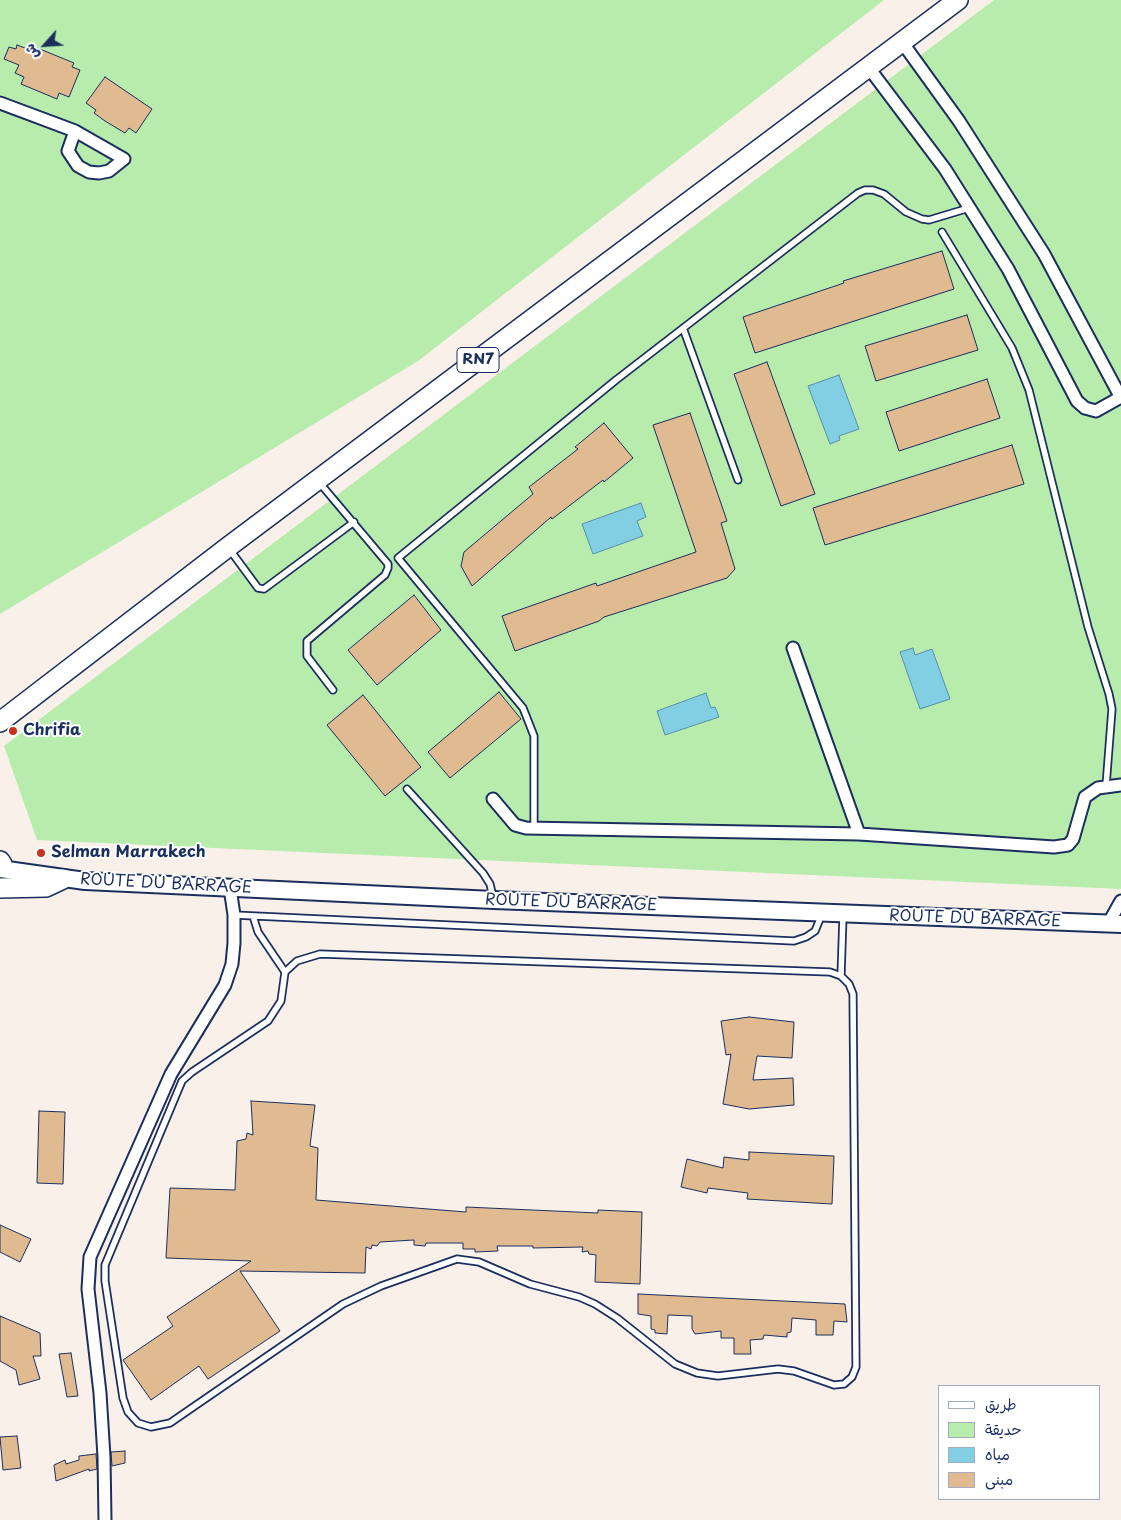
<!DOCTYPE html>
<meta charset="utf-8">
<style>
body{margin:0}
#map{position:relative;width:1121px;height:1520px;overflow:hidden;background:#f9f1e9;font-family:"Playpen Sans","Playpen Sans Arabic",sans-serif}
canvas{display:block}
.legend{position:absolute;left:938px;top:1385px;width:162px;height:115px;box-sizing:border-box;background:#fff;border:1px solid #a4acbf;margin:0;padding:6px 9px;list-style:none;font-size:15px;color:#1b2f5e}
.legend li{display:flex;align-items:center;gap:10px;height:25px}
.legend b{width:25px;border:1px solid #a4acbf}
.north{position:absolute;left:20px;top:20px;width:50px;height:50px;-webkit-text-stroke:4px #fff;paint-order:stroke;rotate:244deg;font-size:14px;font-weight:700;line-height:20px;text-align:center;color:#1b2f5e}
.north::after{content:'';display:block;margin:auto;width:18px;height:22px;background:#1b2f5e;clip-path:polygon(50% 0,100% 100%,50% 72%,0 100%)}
</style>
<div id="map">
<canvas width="1121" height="1520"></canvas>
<ul class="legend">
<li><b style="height:6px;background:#fff"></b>طريق</li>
<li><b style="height:14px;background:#b8ecad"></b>حديقة</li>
<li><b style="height:14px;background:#82cee2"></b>مياه</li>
<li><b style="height:14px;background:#e0bb91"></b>مبنى</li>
</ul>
<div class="north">ش</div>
</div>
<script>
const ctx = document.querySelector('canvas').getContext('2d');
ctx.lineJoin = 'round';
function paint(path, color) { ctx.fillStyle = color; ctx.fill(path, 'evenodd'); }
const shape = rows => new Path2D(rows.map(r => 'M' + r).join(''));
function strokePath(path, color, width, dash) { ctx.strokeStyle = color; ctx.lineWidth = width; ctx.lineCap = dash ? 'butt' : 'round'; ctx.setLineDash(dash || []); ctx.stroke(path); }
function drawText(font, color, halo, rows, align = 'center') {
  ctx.font = font + ' "Playpen Sans",sans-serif'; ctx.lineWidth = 4; ctx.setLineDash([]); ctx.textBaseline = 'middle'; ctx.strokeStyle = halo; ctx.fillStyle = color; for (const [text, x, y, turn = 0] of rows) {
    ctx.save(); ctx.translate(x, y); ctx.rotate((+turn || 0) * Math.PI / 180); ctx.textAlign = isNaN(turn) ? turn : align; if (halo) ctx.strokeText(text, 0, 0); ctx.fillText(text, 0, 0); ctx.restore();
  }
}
paint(shape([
 [0,0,884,0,418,361,0,614],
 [994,0,1121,0,1121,889,37,840,4,746]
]), '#b8ecad');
const water = shape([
 [839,375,859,429,839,436,840,440,830,444,808,386,839,375],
 [641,503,646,517,637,521,643,536,593,554,582,524,641,503],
 [913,648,915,655,932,649,950,699,920,709,900,652,913,648],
 [706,693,711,708,715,707,719,717,665,735,657,711,706,693]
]);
paint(water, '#82cee2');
strokePath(water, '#598ead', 1);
const building = shape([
 [17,45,33,51,35,47,74,63,72,67,80,70,69,97,59,93,57,99,21,84,24,77,15,73,19,65,4,59,9,47,16,49,17,45],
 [105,77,152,109,136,133,129,128,125,133,105,121,94,113,96,110,86,103,105,77],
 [942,251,954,289,755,353,743,317,844,283,843,281,942,251],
 [967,315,978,350,876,381,865,346,967,315],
 [767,362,815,494,781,506,734,374,767,362],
 [987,379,1000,418,899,451,886,412,987,379],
 [690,413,727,521,721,523,735,569,727,578,604,617,599,621,515,651,502,616,596,583,597,586,696,552,653,425,690,413],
 [604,423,633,458,604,482,603,480,552,519,551,517,472,586,461,566,464,552,533,494,529,487,578,449,575,447,604,423],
 [1012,445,1024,484,825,545,813,508,1012,445],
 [414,595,441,630,377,685,348,650,414,595],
 [499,692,521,719,450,778,428,752,499,692],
 [363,695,421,767,385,796,327,725,363,695],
 [749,1017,794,1022,792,1058,757,1056,753,1080,793,1078,794,1105,749,1109,723,1104,731,1054,726,1055,721,1021,749,1017],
 [251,1101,315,1105,310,1146,318,1148,316,1200,466,1212,466,1207,598,1213,598,1210,642,1212,640,1284,595,1282,596,1255,589,1254,588,1251,582,1252,583,1247,533,1248,533,1246,497,1246,498,1251,475,1252,475,1249,463,1249,463,1243,426,1243,425,1246,414,1245,414,1240,380,1242,377,1246,372,1245,371,1249,366,1247,365,1273,240,1271,280,1331,208,1379,199,1366,151,1400,123,1360,173,1326,167,1317,251,1261,166,1258,170,1188,235,1190,237,1141,246,1139,247,1133,253,1135,251,1101],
 [39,1111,65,1112,63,1184,37,1183,39,1111],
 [749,1152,834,1156,832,1204,747,1199,748,1193,708,1188,707,1193,681,1187,687,1159,723,1168,724,1157,749,1160,749,1152],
 [0,1225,31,1239,20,1262,0,1252,0,1225],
 [638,1294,845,1304,847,1322,834,1321,833,1335,816,1335,816,1320,792,1318,791,1332,787,1333,787,1337,764,1335,763,1339,750,1340,751,1354,734,1354,734,1338,721,1338,721,1331,695,1334,692,1329,692,1316,668,1315,667,1334,655,1333,655,1330,651,1329,651,1316,638,1314,638,1294],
 [0,1316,40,1333,41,1356,33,1356,40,1379,19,1385,16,1370,0,1361,0,1316],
 [71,1353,78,1396,67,1397,59,1354,71,1353],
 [17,1436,21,1468,3,1470,0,1437,17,1436],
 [125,1451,125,1463,112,1466,111,1452,125,1451],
 [96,1454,97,1469,89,1471,89,1469,56,1481,54,1465,65,1460,66,1464,79,1460,79,1456,96,1454]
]);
paint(building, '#e0bb91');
strokePath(building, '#1b2f5e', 1);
const service = shape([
 [942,232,1012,348,1029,390,1088,627,1109,694,1112,709,1106,786],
 [683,328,738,480],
 [318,481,388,564,388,568,385,575,307,641,307,656,333,690],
 [230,550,258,588,264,589,354,522],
 [407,789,483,873,490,884,493,897],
 [534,828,534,736,523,708,398,558,616,380,858,193,865,190,873,190,884,194,906,212,922,219,929,220,969,208],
 [234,915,794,941,806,937,815,931,822,914],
 [253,916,258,932,285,972,281,1001,268,1021,192,1072,182,1081,105,1265,105,1281,123,1398,128,1412,138,1423,151,1427,170,1423,343,1304,381,1286,457,1259,479,1262,530,1284,579,1297,595,1304,617,1318,675,1364,697,1373,718,1376,778,1369,794,1371,834,1385,844,1384,852,1377,856,1367,853,994,849,984,841,976,830,972,320,954,297,961,285,972],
 [841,976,843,916]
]);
const minor = shape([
 [902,42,959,121,1044,254,1121,398],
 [869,68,945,169,1008,269,1077,401,1085,408,1096,411,1121,397],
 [0,103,75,131,124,159,109,171,99,173,89,172,78,166,68,151,75,131],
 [793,648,859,834],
 [493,799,515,825,526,828,859,834,1054,847,1068,845,1073,839,1085,797,1098,788,1121,785],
 [1108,924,1121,901],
 [105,1520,104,1457,100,1393,88,1289,90,1257,171,1074,225,985,232,964,234,943,234,915,230,888]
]);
const secondary = shape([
 [0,869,85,881,494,900,1121,924]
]);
const primary = shape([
 [0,722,228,547,958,0],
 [0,861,2,864],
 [0,888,46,887,63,879]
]);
strokePath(service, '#1b2f5e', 9);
strokePath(minor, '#1b2f5e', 15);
strokePath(secondary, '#1b2f5e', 20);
strokePath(primary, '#1b2f5e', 22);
strokePath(service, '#fff', 5.5);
strokePath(minor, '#fff', 11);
strokePath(secondary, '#fff', 16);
strokePath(primary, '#fff', 19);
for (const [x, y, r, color] of [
 [13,731,5,"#c8321e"],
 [41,853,5,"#c8321e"]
]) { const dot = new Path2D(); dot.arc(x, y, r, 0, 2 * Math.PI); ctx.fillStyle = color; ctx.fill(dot); strokePath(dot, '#fff', 2); }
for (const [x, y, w] of [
 [478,360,42]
]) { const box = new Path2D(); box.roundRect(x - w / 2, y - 12.5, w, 25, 4); ctx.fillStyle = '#fff'; ctx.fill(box); strokePath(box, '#1b2f5e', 1); }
drawText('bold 15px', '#1b2f5e', null, [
 ["RN7",478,360]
]);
drawText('bold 16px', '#1b2f5e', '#fff', [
 ["Chrifia",23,731],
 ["Selman Marrakech",51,853]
], 'left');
drawText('16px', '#1b2f5e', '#fff', [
 ["ROUTE DU BARRAGE",166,884,3],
 ["ROUTE DU BARRAGE",571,903,2],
 ["ROUTE DU BARRAGE",975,919,2]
]);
</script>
